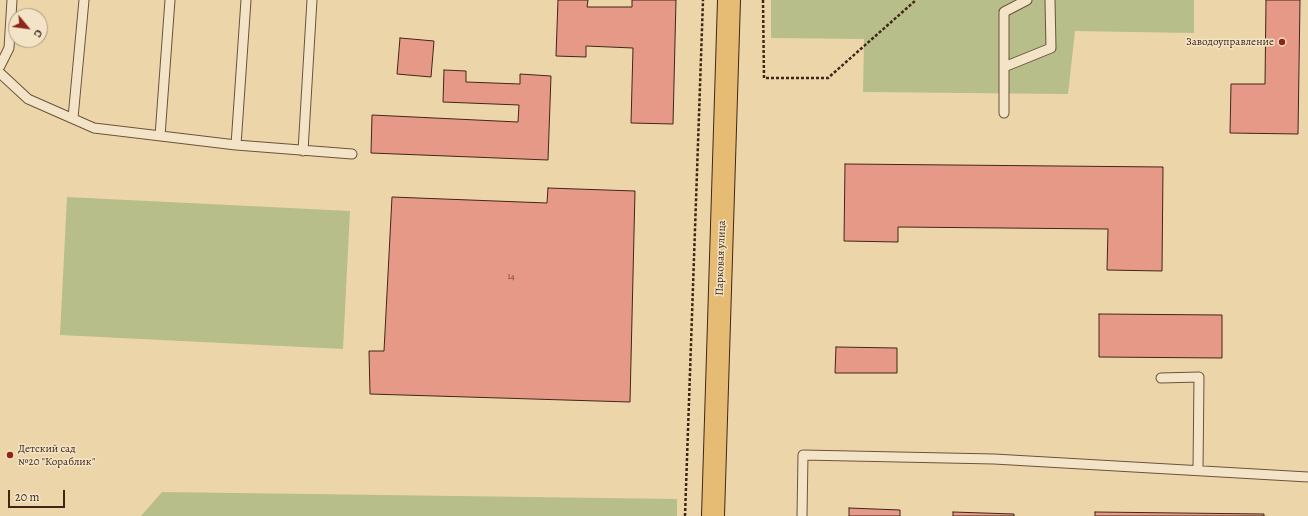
<!DOCTYPE html>
<meta charset="utf-8">
<style>
body{margin:0}
#map{position:relative;width:1308px;height:516px;overflow:hidden;background:#ecd6a9;font-family:Alegreya,serif}
canvas{display:block}
.north{position:absolute;left:8px;top:8px;width:40px;height:40px;box-sizing:border-box;background:#f3e4c7;border:1px solid #ac9881;border-radius:50%;rotate:119deg;font-size:11px;font-weight:700;line-height:16px;text-align:center;color:#412617}
.north::after{content:'';display:block;margin:auto;width:14px;height:18px;background:#8f2418;clip-path:polygon(50% 0,100% 100%,50% 72%,0 100%)}
.scale{position:absolute;left:8px;top:490px;width:57px;height:18px;box-sizing:border-box;border:2px solid #412617;border-top:0;padding-left:5px;font-size:12px;line-height:14px;white-space:nowrap;color:#412617;-webkit-text-stroke:3px #f3e4c7;paint-order:stroke}
</style>
<div id="map">
<canvas width="1308" height="516"></canvas>
<div class="north">С</div>
<div class="scale">20 m</div>
</div>
<script>
const ctx = document.querySelector('canvas').getContext('2d');
ctx.lineJoin = 'round';
function paint(path, color) { ctx.fillStyle = color; ctx.fill(path, 'evenodd'); }
const shape = rows => new Path2D(rows.map(r => 'M' + r).join(''));
function strokePath(path, color, width, dash) { ctx.strokeStyle = color; ctx.lineWidth = width; ctx.lineCap = dash ? 'butt' : 'round'; ctx.setLineDash(dash || []); ctx.stroke(path); }
function drawText(font, color, halo, rows, align = 'center') {
  ctx.font = font + ' Alegreya,serif'; ctx.lineWidth = 3; ctx.setLineDash([]); ctx.textBaseline = 'middle'; ctx.strokeStyle = halo; ctx.fillStyle = color; for (const [text, x, y, turn = 0] of rows) {
    ctx.save(); ctx.translate(x, y); ctx.rotate((+turn || 0) * Math.PI / 180); ctx.textAlign = isNaN(turn) ? turn : align; if (halo) ctx.strokeText(text, 0, 0); ctx.fillText(text, 0, 0); ctx.restore();
  }
}
paint(shape([
 [771,0,1194,0,1194,33,1075,31,1068,94,863,92,864,39,771,38],
 [67,197,350,211,343,349,60,335],
 [162,492,677,499,677,516,141,516]
]), '#b7be89');
const building = shape([
 [558,0,588,0,587,7,632,7,632,0,676,0,673,124,631,123,633,48,586,46,586,57,556,56,558,0],
 [1266,0,1300,0,1298,134,1230,133,1231,84,1265,84,1266,0],
 [400,38,434,41,431,77,397,74,400,38],
 [444,70,466,71,466,82,520,84,520,74,551,76,548,160,371,153,372,115,518,122,519,105,443,102,444,70],
 [845,164,1163,167,1162,271,1107,270,1108,229,898,227,898,242,844,241,845,164],
 [548,188,635,191,630,402,370,394,369,351,384,351,392,197,547,203,548,188],
 [1099,314,1222,315,1222,358,1099,357,1099,314],
 [836,347,897,348,897,373,835,373,836,347],
 [849,508,900,510,900,516,849,516,849,508],
 [953,512,1014,514,1014,516,953,516,953,512],
 [1095,512,1264,514,1264,516,1095,516,1095,512]
]);
paint(building, '#e79987');
strokePath(building, '#412617', 1);
const lane = shape([
 [0,66,9,48,12,0],
 [1004,67,1051,48,1050,0],
 [0,73,28,99,94,128,236,145,352,154],
 [1004,113,1004,12,1027,0],
 [73,118,84,0],
 [160,136,170,0],
 [236,145,246,0],
 [303,151,312,0],
 [1161,378,1199,377,1198,470],
 [802,516,803,455,994,459,1308,477]
]);
const primary = shape([
 [713,516,729,0]
]);
strokePath(lane, '#6c523c', 11);
strokePath(primary, '#412617', 24);
strokePath(shape([
 [763,0,764,78,828,78,916,0],
 [685,516,703,0]
]), '#412617', 2.5, [3, 2]);
strokePath(lane, '#f3e4c7', 9);
strokePath(primary, '#e6bb74', 22);
for (const [x, y, r, color] of [
 [1282,42,4,"#8f2418"],
 [10,455,4,"#8f2418"]
]) { const dot = new Path2D(); dot.arc(x, y, r, 0, 2 * Math.PI); ctx.fillStyle = color; ctx.fill(dot); strokePath(dot, '#f3e4c7', 1.5); }
drawText('9px', '#6a4333', null, [
 ["14",511,277]
]);
drawText('11px', '#412617', '#f3e4c7', [
 ["Заводоуправление",1274,42],
 ["Детский сад",18,449,"left"],
 ["№20 \"Кораблик\"",18,462,"left"]
], 'right');
drawText('11px', '#412617', '#f3e4c7', [
 ["Парковая улица",721,258,-88]
]);
</script>
